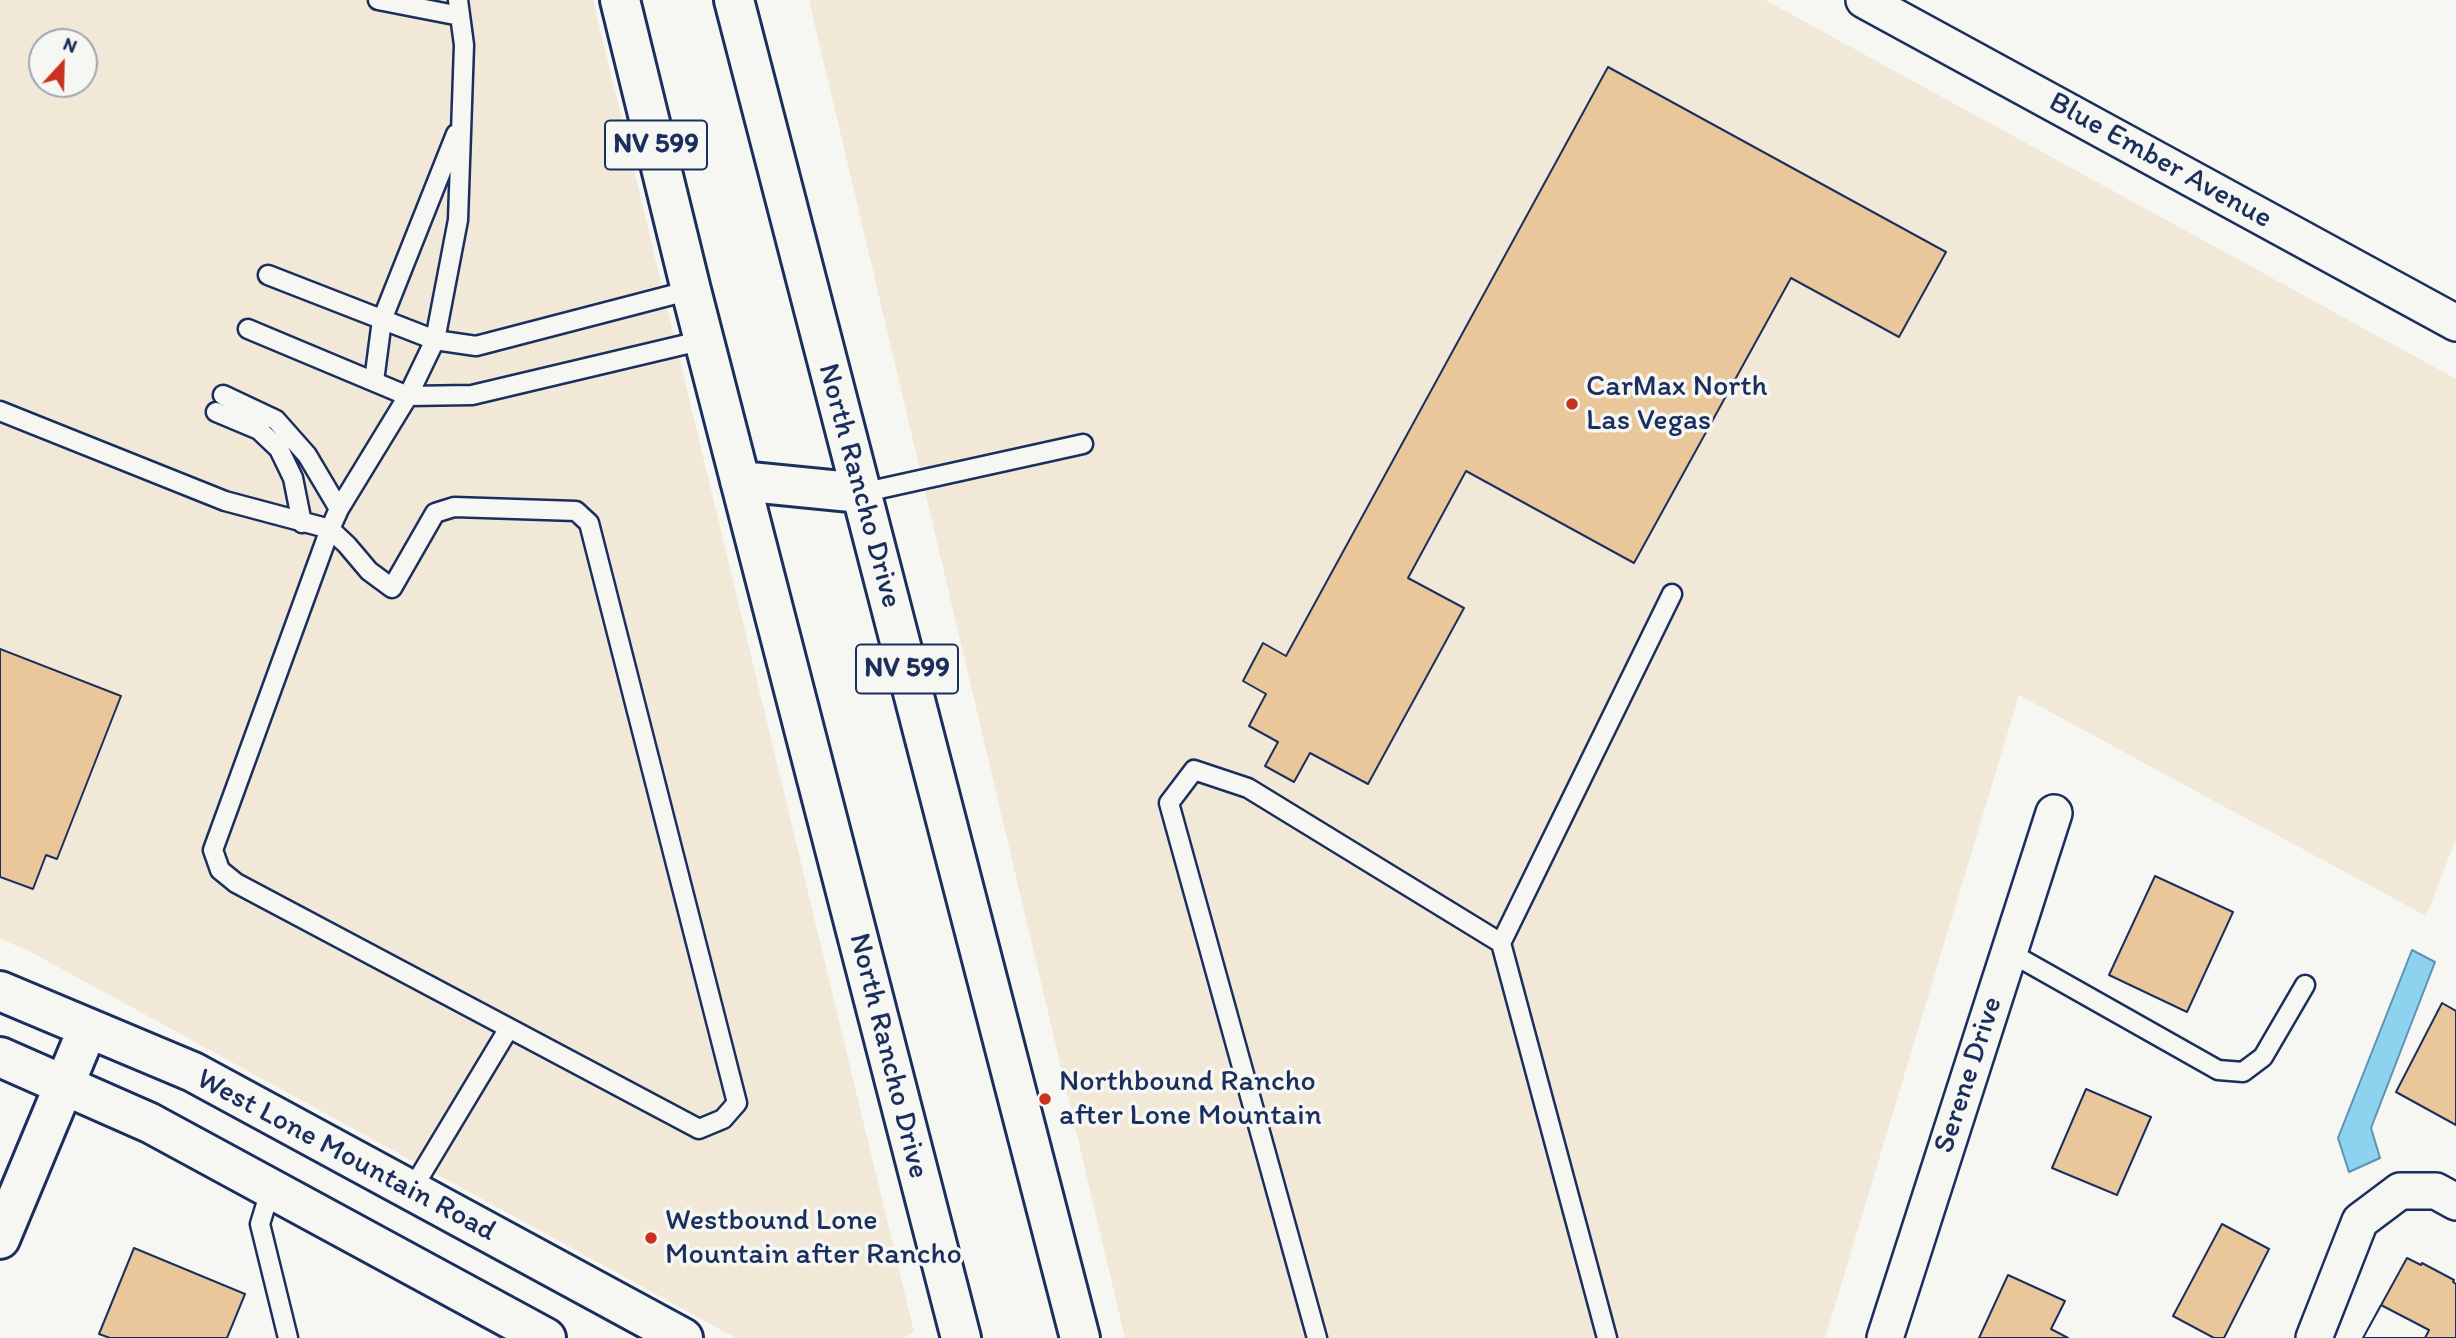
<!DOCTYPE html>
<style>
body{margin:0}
#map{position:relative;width:2456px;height:1338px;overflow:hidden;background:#f6f6f2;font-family:Itim,sans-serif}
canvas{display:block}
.north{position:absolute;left:28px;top:28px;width:70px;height:70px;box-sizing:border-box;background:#f6f6f2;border:2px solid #9ea6b7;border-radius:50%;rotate:22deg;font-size:19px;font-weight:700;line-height:28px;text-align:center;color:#1b2f5e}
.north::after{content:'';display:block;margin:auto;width:24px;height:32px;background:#c8321e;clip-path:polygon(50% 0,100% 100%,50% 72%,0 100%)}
</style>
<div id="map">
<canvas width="2456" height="1338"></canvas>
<div class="north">N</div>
</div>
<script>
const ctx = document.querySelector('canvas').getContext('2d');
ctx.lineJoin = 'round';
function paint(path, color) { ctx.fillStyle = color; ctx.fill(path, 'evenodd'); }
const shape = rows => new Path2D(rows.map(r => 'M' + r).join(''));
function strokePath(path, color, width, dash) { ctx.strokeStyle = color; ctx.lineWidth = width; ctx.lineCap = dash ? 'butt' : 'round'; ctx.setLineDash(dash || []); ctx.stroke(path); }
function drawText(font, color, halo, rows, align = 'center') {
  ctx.font = font + ' Itim,sans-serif'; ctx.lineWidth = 7; ctx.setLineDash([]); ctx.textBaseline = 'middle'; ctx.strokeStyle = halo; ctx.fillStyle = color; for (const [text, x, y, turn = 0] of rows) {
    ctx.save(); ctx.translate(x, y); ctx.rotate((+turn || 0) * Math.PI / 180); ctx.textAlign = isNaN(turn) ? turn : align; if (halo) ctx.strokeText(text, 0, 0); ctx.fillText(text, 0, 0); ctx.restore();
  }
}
paint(shape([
 [0,0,593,0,914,1332,903,1338,736,1338,27,950,0,939],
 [42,42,84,42,84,84,42,84],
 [809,0,1765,0,2456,379,2456,839,2426,916,2019,695,1825,1338,1125,1338]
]), '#f2e8d8');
const water = shape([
 [2412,950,2435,962,2371,1128,2380,1158,2349,1172,2338,1138,2412,950]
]);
paint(water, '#8dd2ef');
strokePath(water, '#5f91b5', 2);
const building = shape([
 [1608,67,1946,252,1899,337,1791,278,1634,563,1466,471,1408,578,1464,608,1368,784,1310,753,1294,782,1265,766,1278,742,1249,726,1266,694,1243,681,1263,643,1286,656,1608,67],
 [0,649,121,696,57,859,46,855,33,889,0,877,0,649],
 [2155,876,2233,912,2187,1012,2109,975,2155,876],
 [2442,1003,2456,1011,2456,1125,2396,1092,2442,1003],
 [2086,1089,2151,1117,2117,1195,2052,1168,2086,1089],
 [2222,1224,2269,1249,2224,1338,2214,1338,2173,1316,2222,1224],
 [134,1248,245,1294,227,1338,110,1338,99,1334,134,1248],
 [2407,1258,2421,1265,2422,1263,2454,1280,2453,1282,2456,1284,2456,1338,2363,1338,2407,1258],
 [2008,1275,2065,1301,2051,1329,2068,1338,1979,1338,2008,1275],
 [2381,1305,2429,1330,2425,1338,2363,1338,2381,1305]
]);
paint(building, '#e9c79a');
strokePath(building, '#1b2f5e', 2);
const lane = shape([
 [378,0,460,16],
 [268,275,435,340,476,346,691,290],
 [248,329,408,396,472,395,704,340],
 [374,381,382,320,456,134],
 [223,395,276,420,307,455,339,509],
 [0,411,225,501,330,529,339,509,408,396,435,340,458,220,464,45,458,0],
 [216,412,259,430,279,449,293,478,302,523],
 [861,493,1083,444],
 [454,507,576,511,589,523,737,1103,723,1119,699,1129,236,883,220,870,213,850,330,529,347,545,369,571,392,588,435,513,454,507],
 [1501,943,1672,594],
 [2009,952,2218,1070,2243,1072,2263,1057,2305,985],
 [271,1188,260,1224,288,1338],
 [411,1191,509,1028],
 [1317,1338,1169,803,1194,770,1248,788,1501,943,1607,1338]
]);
const street = shape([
 [1864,0,2456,323],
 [1885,1338,2054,813],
 [2314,1338,2360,1221,2400,1191,2436,1191,2456,1202]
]);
const secondary = shape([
 [0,991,193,1072,683,1338],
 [0,1057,150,1123,546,1338],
 [0,1239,88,1028]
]);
const primary = shape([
 [620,0,691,290,961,1338],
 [734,0,1080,1338],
 [740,481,861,493]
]);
strokePath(lane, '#1b2f5e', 23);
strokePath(street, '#1b2f5e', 40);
strokePath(secondary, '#1b2f5e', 44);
strokePath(primary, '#1b2f5e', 44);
strokePath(lane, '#f6f6f2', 18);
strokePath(street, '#f6f6f2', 35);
strokePath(secondary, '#f6f6f2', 38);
strokePath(primary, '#f6f6f2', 38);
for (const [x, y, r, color] of [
 [1572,404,7,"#c8321e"],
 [1045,1099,7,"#c8321e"],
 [651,1238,7,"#c8321e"]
]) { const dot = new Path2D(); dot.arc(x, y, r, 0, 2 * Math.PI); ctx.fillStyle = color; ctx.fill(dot); strokePath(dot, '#f6f6f2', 2.5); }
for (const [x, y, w] of [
 [656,145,102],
 [907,669,102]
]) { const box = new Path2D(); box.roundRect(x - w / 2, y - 24.5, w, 49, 5); ctx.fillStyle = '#f6f6f2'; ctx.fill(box); strokePath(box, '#1b2f5e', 2); }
drawText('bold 28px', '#1b2f5e', null, [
 ["NV 599",656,145],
 ["NV 599",907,669]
]);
drawText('30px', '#1b2f5e', '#f6f6f2', [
 ["Blue Ember Avenue",2160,161,29],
 ["North Rancho Drive",859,486,75],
 ["North Rancho Drive",888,1056,76],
 ["Serene Drive",1969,1075,-72],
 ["West Lone Mountain Road",346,1156,28]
]);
drawText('30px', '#1b2f5e', '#f6f6f2', [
 ["CarMax North",1586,387],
 ["Las Vegas",1586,421],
 ["Northbound Rancho",1059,1082],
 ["after Lone Mountain",1059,1116],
 ["Westbound Lone",665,1221],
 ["Mountain after Rancho",665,1255]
], 'left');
</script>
